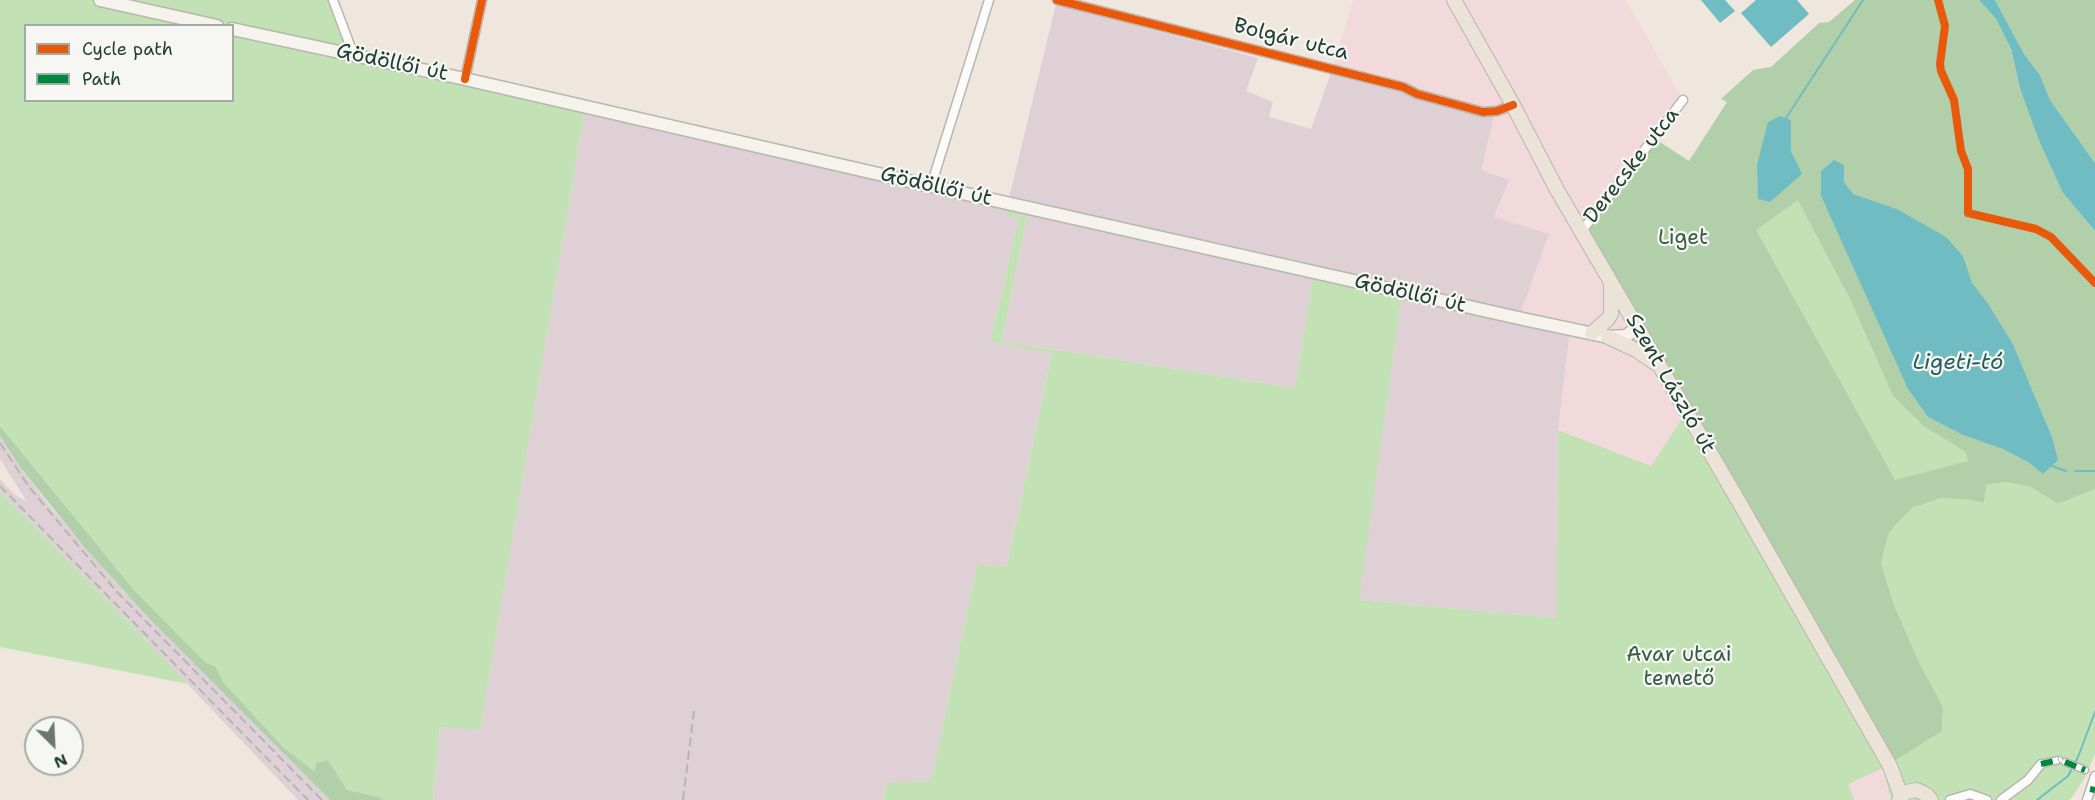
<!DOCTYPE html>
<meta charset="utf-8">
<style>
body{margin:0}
#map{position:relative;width:2095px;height:800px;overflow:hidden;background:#efe7de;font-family:"Shantell Sans",sans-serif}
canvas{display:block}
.legend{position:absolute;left:24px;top:24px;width:210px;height:78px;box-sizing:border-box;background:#f6f6f2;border:2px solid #a0aca6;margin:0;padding:8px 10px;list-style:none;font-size:18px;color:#1f3d34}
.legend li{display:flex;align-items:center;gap:12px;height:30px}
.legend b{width:30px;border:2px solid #a0aca6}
.north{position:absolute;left:24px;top:716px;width:60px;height:60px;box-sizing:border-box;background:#f6f6f2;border:2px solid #a0aca6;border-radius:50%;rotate:156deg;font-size:16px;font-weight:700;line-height:24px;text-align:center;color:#1f3d34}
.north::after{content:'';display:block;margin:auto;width:21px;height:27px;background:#687870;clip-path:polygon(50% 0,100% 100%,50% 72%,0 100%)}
</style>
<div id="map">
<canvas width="2095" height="800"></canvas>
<ul class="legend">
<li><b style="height:8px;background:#e8590c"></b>Cycle path</li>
<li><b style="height:8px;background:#00873e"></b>Path</li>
</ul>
<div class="north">N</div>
</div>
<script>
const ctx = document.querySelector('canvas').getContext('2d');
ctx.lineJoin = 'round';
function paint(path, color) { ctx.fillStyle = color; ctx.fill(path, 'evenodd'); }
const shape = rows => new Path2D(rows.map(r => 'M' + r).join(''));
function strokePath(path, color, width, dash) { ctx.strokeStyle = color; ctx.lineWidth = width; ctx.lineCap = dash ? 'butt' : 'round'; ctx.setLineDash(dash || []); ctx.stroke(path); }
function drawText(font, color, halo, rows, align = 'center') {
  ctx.font = font + ' "Shantell Sans",sans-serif'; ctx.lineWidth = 4.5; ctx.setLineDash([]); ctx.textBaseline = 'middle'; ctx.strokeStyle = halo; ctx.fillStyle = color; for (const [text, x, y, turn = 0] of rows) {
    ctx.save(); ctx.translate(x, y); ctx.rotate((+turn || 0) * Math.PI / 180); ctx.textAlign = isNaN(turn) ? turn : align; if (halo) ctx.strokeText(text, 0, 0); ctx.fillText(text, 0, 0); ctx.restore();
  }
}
paint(shape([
 [1353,0,1626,0,1680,95,1683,106,1580,237,1685,414,1651,466,1558,430,1570,329,1519,318,1494,217,1509,180,1480,170,1332,70],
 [1883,768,1891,800,1854,800,1847,784]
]), '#f2dadc');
paint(shape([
 [1056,4,1258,58,1246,91,1273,102,1269,117,1311,129,1332,70,1495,112,1481,170,1509,180,1494,217,1549,234,1519,317,1570,329,1558,430,1558,618,1358,600,1402,294,1314,272,1295,388,1002,341,1029,206,1019,218,990,341,1052,352,1007,566,977,565,931,781,888,782,883,800,433,800,440,727,480,729,585,109,1008,202],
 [0,436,20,467,48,504,120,587,330,800,298,800,136,630,0,492,0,479,13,493,27,502,0,459]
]), '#ded0d4');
paint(shape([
 [0,0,338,0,360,59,585,109,480,730,440,727,433,800,381,800,381,798,347,791,328,760,315,773,284,748,223,682,216,667,205,662,134,590,0,426],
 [26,26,232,26,232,100,26,100],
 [1790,85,2095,487,2035,485,1990,479,1908,505,1895,526,1912,508,1941,498,1971,500,1984,503,1985,485,2005,482,2031,487,2058,504,2095,489,2095,754,2083,781,2070,800,1891,800,1883,768,1848,784,1854,800,883,800,888,782,931,781,977,565,1007,566,1052,353,990,341,1019,218,1007,216,1008,202,1029,206,1002,341,1295,388,1314,271,1402,294,1359,600,1557,618,1558,430,1651,466,1685,414,1942,731,1943,708,1919,662,1894,605,1881,563,1888,536,1690,164],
 [0,492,136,630,188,684,0,647]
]), '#c2e2b5');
paint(shape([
 [1855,0,1979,0,1996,19,2011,49,2020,88,2063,193,2095,231,2095,489,2058,504,2031,487,2005,482,1986,485,1984,503,1971,500,1941,498,1912,508,1889,532,1881,563,1894,605,1919,662,1943,707,1942,731,1883,768,1694,423,1580,236,1657,140,1689,161,1727,102,1721,99,1753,70,1771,67,1819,23,1829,22],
 [1780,116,1791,120,1791,151,1801,174,1758,198,1758,189],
 [1844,166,1844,182,1853,194,1897,209,1963,256,1971,283,1989,305,2013,344,2052,437,2058,460,2043,474,2028,462,2003,449,1963,435,1928,417,1908,389,1821,196],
 [1798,200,1851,301,1893,396,1925,427,1966,452,1968,461,1895,480,1756,230],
 [1995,0,2095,0,2095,163,2050,100,2040,75,2024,54],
 [0,426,134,590,205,662,216,667,223,682,284,748,315,772,316,763,328,760,347,790,382,798,381,800,330,800,147,616,86,549,20,467,0,436]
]), '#b1d0a9');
paint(shape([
 [1701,0,1725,0,1735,11,1720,23],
 [1756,0,1797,0,1809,14,1771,47,1741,13],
 [1979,0,1995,0,2024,54,2040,75,2050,100,2095,163,2095,231,2063,193,2038,138,2020,88,2011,49,1996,19],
 [1780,116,1791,120,1791,151,1802,174,1770,202,1758,199,1757,165,1768,122],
 [1834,160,1844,165,1844,182,1853,194,1897,209,1946,237,1963,256,1972,283,1989,305,2013,344,2052,437,2058,460,2043,474,2028,462,2003,449,1963,435,1928,417,1908,389,1821,196,1821,171]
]), '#70bcc3');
strokePath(shape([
 [1786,118,1863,0],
 [2052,466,2066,471],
 [2075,471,2095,471],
 [2037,800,2068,776,2078,757,2095,712]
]), '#70bcc3', 2);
const pedestrian = shape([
 [2065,762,2085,770],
 [2041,764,2059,760]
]);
const minor = shape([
 [333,0,354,56],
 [1057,0,1403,87,1417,94,1483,112,1497,111,1513,105],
 [465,79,482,0],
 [931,186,989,0],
 [1581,232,1683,100],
 [1950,800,1970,794,1987,800],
 [2001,800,2028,780,2041,764],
 [2087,800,2095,776]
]);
const secondary = shape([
 [100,0,217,26],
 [232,29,465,79,931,186,1523,319,1608,337,1626,336,1638,327]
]);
const primary = shape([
 [1454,0,1513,105,1556,188,1739,502,1890,766,1901,796],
 [1592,333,1608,319,1611,314,1611,285],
 [1608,337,1636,350,1655,363],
 [1899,800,1906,792,1917,790,1927,795,1931,800]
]);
strokePath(pedestrian, '#b8b6b0', 9);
strokePath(minor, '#b8b6b0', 11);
strokePath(secondary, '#b8b6b0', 15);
strokePath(primary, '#b8b6b0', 16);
strokePath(pedestrian, '#fdfbfa', 6);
strokePath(minor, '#fdfbfa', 8);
strokePath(secondary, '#f6f2ec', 12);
strokePath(primary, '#ece3d8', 14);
strokePath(shape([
 [0,443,29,487,117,592,322,800],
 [0,486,308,800],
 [683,800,694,711]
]), '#b4b6b4', 2, [9, 4.5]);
strokePath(shape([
 [2065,762,2085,770],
 [2041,764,2059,760],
 [2090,789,2095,790]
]), '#00873e', 6, [12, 6]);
strokePath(shape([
 [1057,0,1403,87,1417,94,1483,112,1497,111,1513,105],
 [1938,0,1945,26,1940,64,1941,71,1954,100,1961,151,1968,169,1968,213,2036,229,2051,237,2095,283],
 [465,79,482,0]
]), '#e8590c', 8);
drawText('21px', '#1f3d34', '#f6f6f2', [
 ["Bolgár utca",1291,40,14],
 ["Gödöllői út",392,63,12],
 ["Derecske utca",1632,166,-52],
 ["Gödöllői út",936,187,13],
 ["Gödöllői út",1410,294,13],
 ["Szent László út",1670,384,60]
]);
drawText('21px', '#385d47', '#f6f6f2', [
 ["Liget",1683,239],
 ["Avar utcai",1679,656],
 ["temető",1679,680]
]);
drawText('italic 22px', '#275e5b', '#f6f6f2', [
 ["Ligeti-tó",1958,363]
]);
</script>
